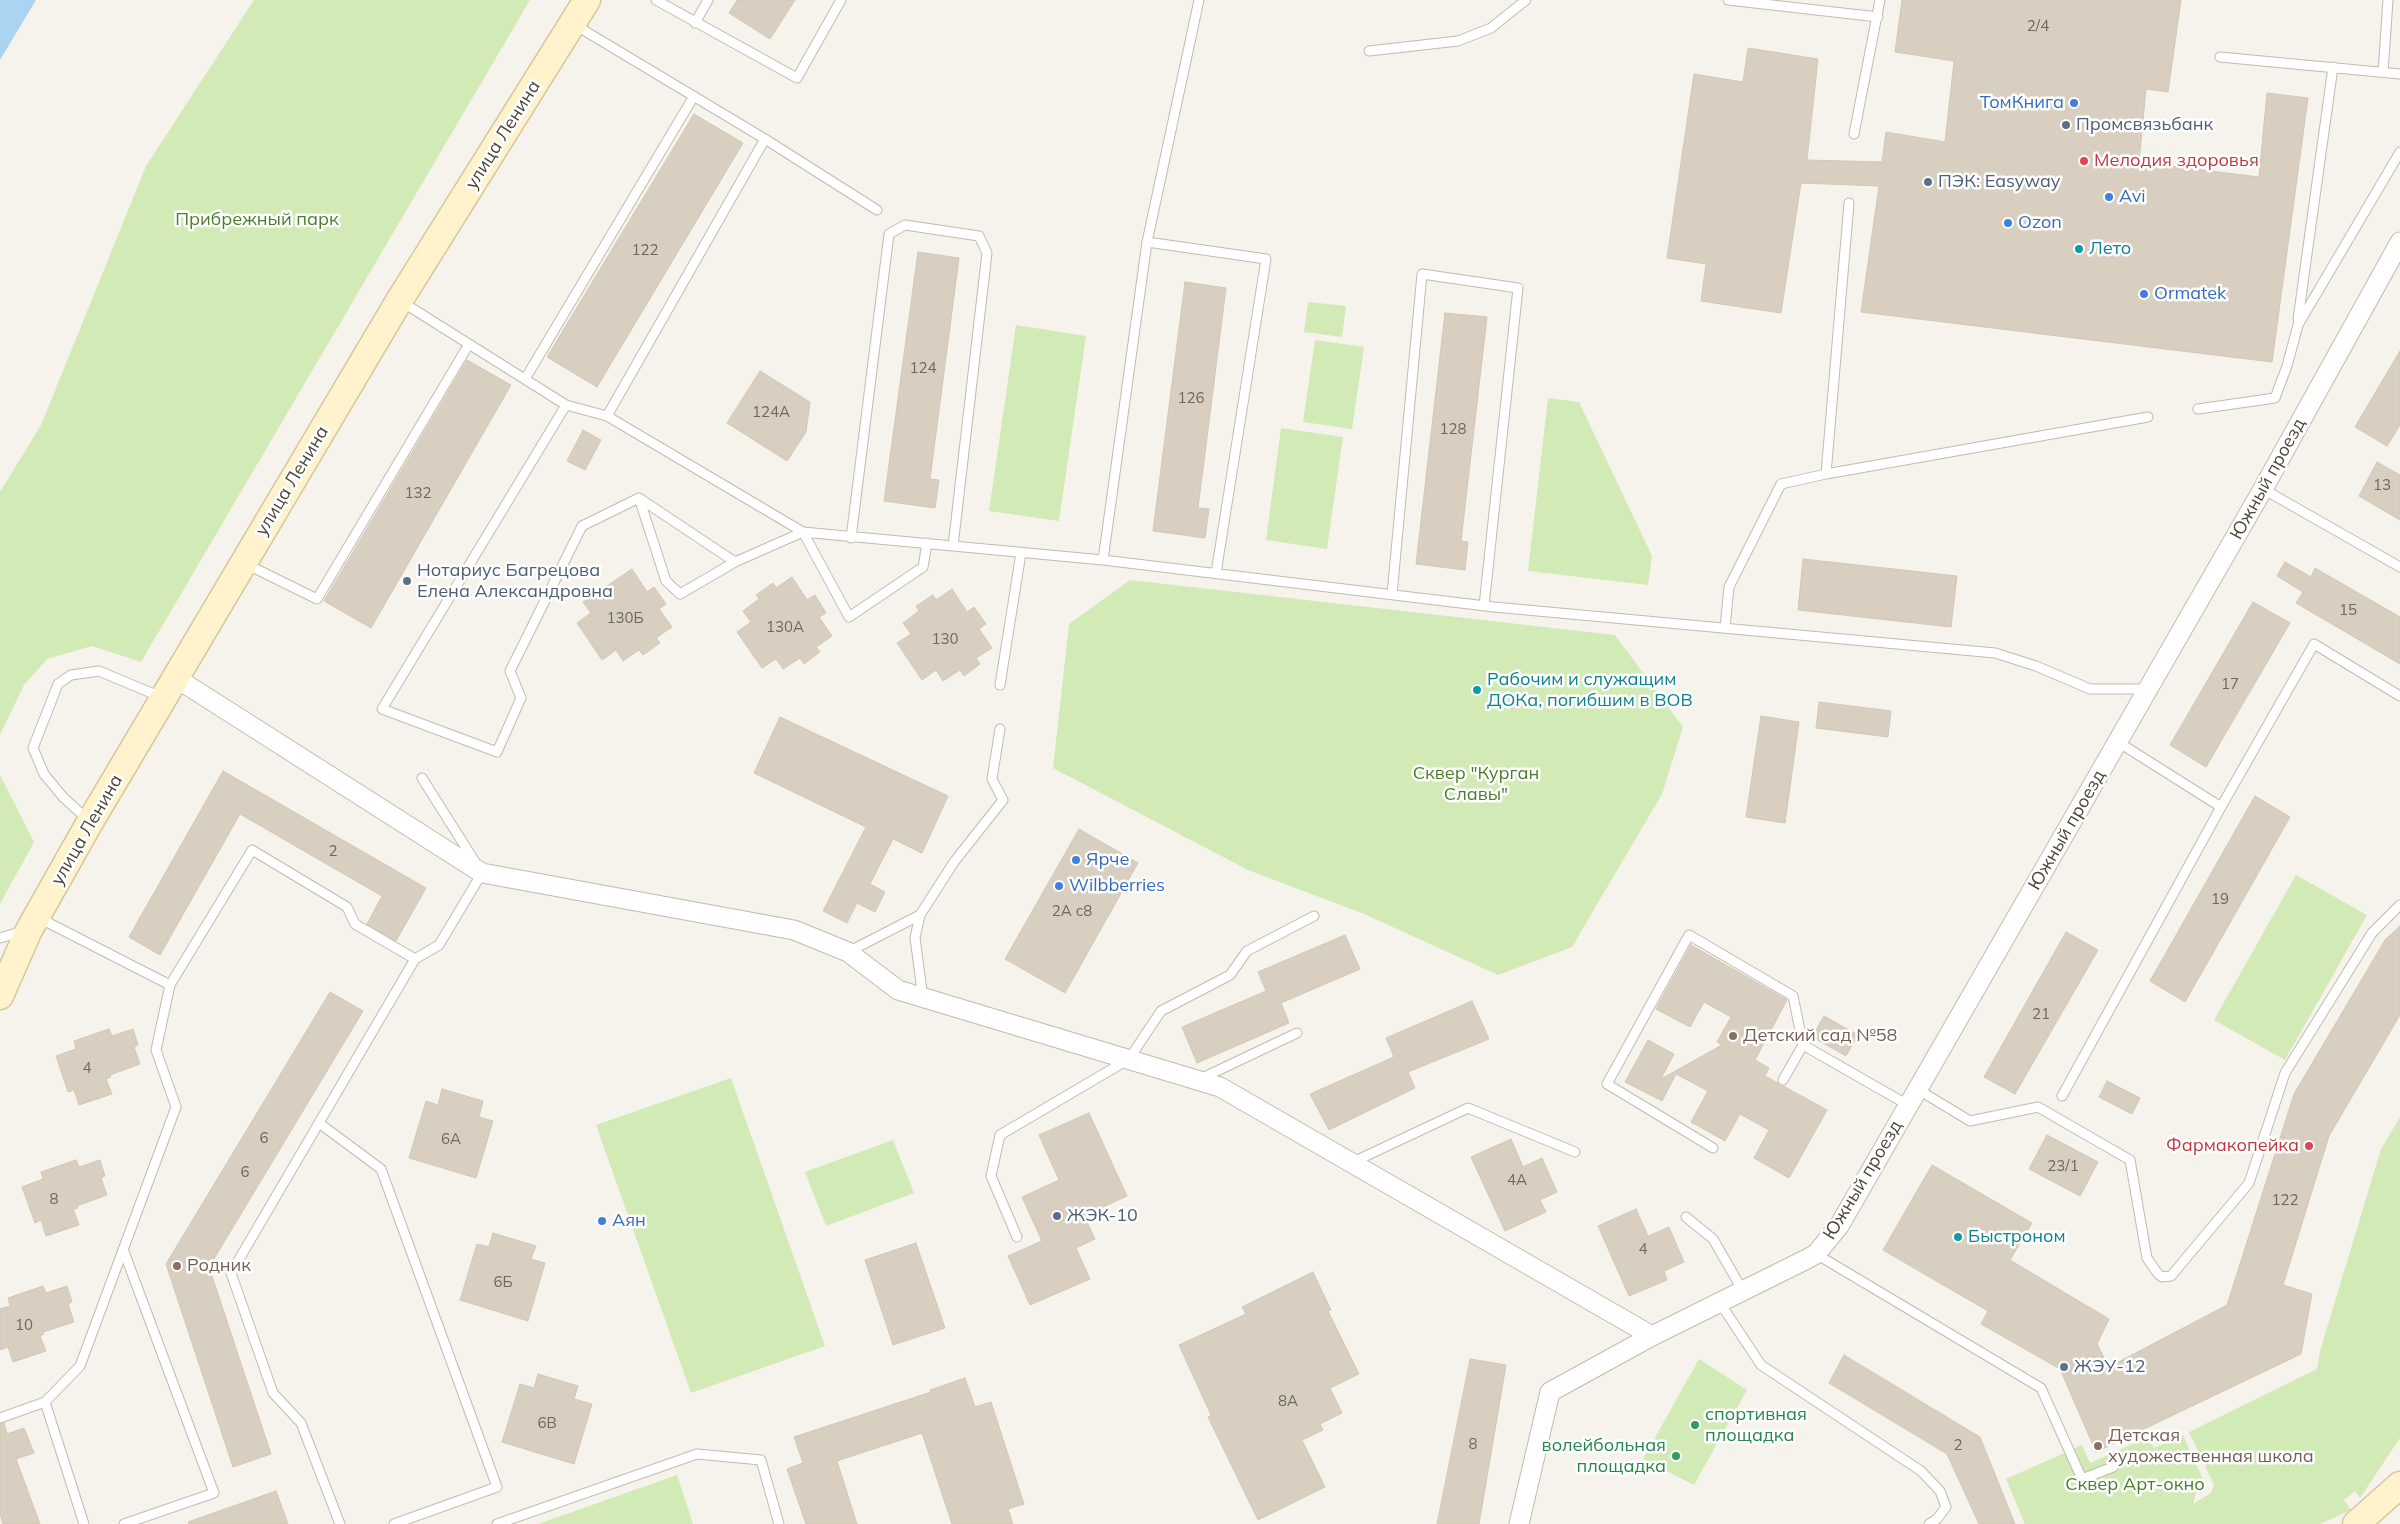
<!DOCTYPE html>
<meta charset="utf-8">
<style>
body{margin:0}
canvas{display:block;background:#f6f3ec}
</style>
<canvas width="2400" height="1524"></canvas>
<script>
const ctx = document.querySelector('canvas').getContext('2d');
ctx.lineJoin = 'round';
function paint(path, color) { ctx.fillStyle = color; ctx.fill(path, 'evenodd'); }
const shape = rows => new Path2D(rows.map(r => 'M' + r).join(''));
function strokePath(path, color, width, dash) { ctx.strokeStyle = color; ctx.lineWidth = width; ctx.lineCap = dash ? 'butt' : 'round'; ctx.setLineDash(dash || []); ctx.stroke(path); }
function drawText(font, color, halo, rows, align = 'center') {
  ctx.font = font + ' Mulish,sans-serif'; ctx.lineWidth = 5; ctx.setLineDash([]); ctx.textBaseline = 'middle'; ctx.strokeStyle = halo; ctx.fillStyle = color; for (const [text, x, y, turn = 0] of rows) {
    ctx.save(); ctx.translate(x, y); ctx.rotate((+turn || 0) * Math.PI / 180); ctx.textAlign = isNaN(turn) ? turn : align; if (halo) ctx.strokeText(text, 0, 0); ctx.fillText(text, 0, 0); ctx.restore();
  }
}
paint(shape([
 [254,0,530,0,141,662,92,646,47,659,24,685,0,735,0,492,41,425,146,166],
 [1308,302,1346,306,1342,337,1304,332],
 [1016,325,1086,336,1059,521,989,511],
 [1315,340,1364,347,1352,429,1303,422],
 [1548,398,1579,402,1652,556,1648,585,1528,571],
 [1281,428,1343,437,1327,549,1266,540],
 [1130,580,1615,635,1683,727,1662,794,1572,947,1498,975,1364,914,1248,870,1053,768,1069,624],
 [0,775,34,842,0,904],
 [2296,875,2367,915,2285,1060,2214,1020],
 [731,1078,825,1346,691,1393,596,1125],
 [2400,1117,2400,1438,2360,1498,2355,1491,2344,1500,2351,1510,2320,1524,2025,1524,2006,1479,2082,1445,2090,1463,2148,1437,2154,1448,2183,1435,2206,1486,2196,1493,2193,1504,2211,1493,2214,1485,2189,1432,2317,1369,2320,1351,2381,1149],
 [893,1140,914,1193,826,1226,805,1172],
 [1699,1359,1747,1390,1694,1485,1643,1459],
 [677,1475,693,1524,538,1524]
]), '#d2eab5');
paint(shape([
 [0,0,36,0,0,60]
]), '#a9d4f2');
const building = shape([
 [737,0,795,0,770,39,729,13,737,0],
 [1902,0,2181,0,2168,92,2146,89,2139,162,2259,177,2267,93,2308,98,2272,362,1861,312,1879,186,1801,183,1781,313,1701,301,1706,264,1667,258,1694,74,1743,82,1748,48,1818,59,1807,160,1882,162,1886,132,1945,142,1954,61,1895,52,1902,0],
 [694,114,743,143,597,387,547,357,694,114],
 [918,252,959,258,930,479,939,480,935,508,884,501,918,252],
 [1185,282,1226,288,1198,508,1209,509,1205,538,1153,531,1185,282],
 [1445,313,1487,317,1461,541,1468,542,1465,570,1416,564,1445,313],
 [2400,351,2400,425,2387,446,2355,427,2400,351],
 [467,360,511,385,371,628,324,601,467,360],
 [760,371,810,402,806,432,787,461,727,423,760,371],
 [583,430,601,440,585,470,567,461,583,430],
 [2377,462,2400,475,2400,520,2359,496,2377,462],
 [1803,559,1957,576,1951,627,1798,610,1803,559],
 [2285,562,2311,577,2315,568,2400,617,2400,664,2296,603,2303,592,2277,576,2285,562],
 [632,569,647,592,654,587,666,604,659,609,672,627,656,638,660,643,643,655,639,650,623,661,616,650,602,660,577,623,591,613,583,602,632,569],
 [792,577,807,600,815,595,826,613,819,617,832,636,816,647,820,652,804,664,800,658,783,669,776,659,762,668,737,632,751,622,743,611,759,599,756,595,773,583,776,588,792,577],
 [952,589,967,612,974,607,986,624,979,629,992,648,976,658,980,664,964,676,960,670,943,681,936,670,922,680,897,643,911,634,903,623,919,611,916,606,933,595,936,600,952,589],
 [2253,602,2290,623,2206,767,2170,745,2253,602],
 [1819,702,1891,711,1888,737,1816,728,1819,702],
 [1761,716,1799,722,1785,823,1746,817,1761,716],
 [780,717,948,796,922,853,893,839,870,884,885,892,875,912,857,903,847,923,823,911,866,827,754,773,780,717],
 [223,771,426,888,396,941,367,924,382,896,240,814,160,955,129,937,223,771],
 [2255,796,2290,817,2185,1002,2150,981,2255,796],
 [1079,829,1138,863,1065,993,1005,959,1079,829],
 [2400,926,2400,1015,2329,1136,2283,1285,2312,1294,2301,1354,2096,1452,2060,1369,1981,1324,1988,1311,1883,1250,1932,1165,2032,1223,2010,1260,2109,1319,2097,1344,2109,1367,2227,1305,2294,1094,2385,940,2400,926],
 [2066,932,2098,950,2015,1094,1984,1077,2066,932],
 [1345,935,1360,969,1281,1003,1289,1023,1197,1063,1182,1027,1266,991,1258,972,1345,935],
 [1691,945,1787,1000,1755,1060,1769,1068,1765,1076,1827,1110,1789,1178,1754,1158,1769,1130,1740,1114,1725,1141,1691,1122,1708,1091,1676,1074,1662,1101,1625,1082,1648,1040,1674,1054,1661,1079,1722,1045,1717,1042,1731,1017,1704,1002,1690,1027,1656,1009,1691,945],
 [330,992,363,1011,209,1267,271,1454,233,1467,166,1264,330,992],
 [1472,1001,1489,1039,1408,1072,1415,1088,1329,1130,1310,1094,1394,1057,1386,1038,1472,1001],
 [1824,1016,1858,1035,1846,1056,1812,1037,1824,1016],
 [109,1029,112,1036,133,1029,138,1045,134,1047,140,1064,110,1075,111,1077,106,1079,112,1094,79,1105,74,1090,68,1092,56,1056,76,1049,74,1041,109,1029],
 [2107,1081,2140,1098,2132,1114,2099,1097,2107,1081],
 [442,1089,483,1101,479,1117,493,1121,476,1178,409,1158,426,1101,438,1105,442,1089],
 [1089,1113,1127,1196,1084,1216,1095,1239,1076,1248,1090,1279,1030,1305,1008,1256,1042,1241,1022,1197,1059,1180,1039,1135,1089,1113],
 [2047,1135,2098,1162,2080,1196,2029,1169,2047,1135],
 [1511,1139,1523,1167,1542,1158,1557,1192,1540,1200,1546,1212,1505,1231,1471,1157,1511,1139],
 [76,1160,79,1167,100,1160,105,1176,101,1178,107,1195,77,1206,78,1208,73,1209,79,1225,46,1236,41,1220,35,1223,22,1187,43,1179,41,1172,76,1160],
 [1636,1209,1648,1236,1669,1227,1684,1262,1664,1271,1667,1280,1629,1296,1598,1226,1636,1209],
 [493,1233,536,1246,531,1259,545,1263,528,1321,460,1300,477,1244,489,1247,493,1233],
 [916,1243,945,1328,893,1345,865,1260,916,1243],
 [1313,1272,1331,1310,1328,1311,1359,1374,1330,1388,1342,1413,1320,1424,1323,1430,1302,1440,1325,1487,1258,1520,1208,1417,1211,1415,1179,1345,1246,1314,1242,1307,1313,1272],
 [43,1286,46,1293,67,1286,72,1302,68,1304,74,1322,43,1332,44,1334,40,1336,46,1351,13,1362,8,1347,0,1350,0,1309,10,1306,8,1298,43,1286],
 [1844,1355,1980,1437,2015,1524,1979,1524,1947,1454,1829,1383,1844,1355],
 [1470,1359,1506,1365,1479,1524,1437,1524,1470,1359],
 [538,1374,578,1386,574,1399,592,1404,574,1464,502,1442,520,1384,534,1388,538,1374],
 [965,1378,975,1407,991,1402,1024,1504,1008,1509,1013,1524,952,1524,922,1433,837,1461,857,1524,806,1524,787,1469,803,1463,794,1437,931,1392,930,1390,965,1378],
 [4,1423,7,1434,24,1428,34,1453,16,1459,40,1524,3,1524,0,1514,0,1424,4,1423],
 [276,1491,288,1524,189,1524,188,1522,276,1491]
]);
paint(building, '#d8cfc1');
strokePath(building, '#d3c7b4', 1);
const lane = shape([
 [656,0,797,78,841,0],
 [1728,0,1878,17],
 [695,23,708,0],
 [575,25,765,139,877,210],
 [1369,51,1458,41,1491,28,1526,0],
 [2220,57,2400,74],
 [2383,72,2388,0],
 [1854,134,1880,0],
 [1849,203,1826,474,2148,417],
 [1147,242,1199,0],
 [402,302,566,405,607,416,803,532,1103,560,1494,607,1995,653,2036,666,2090,689,2148,689],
 [2298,319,2333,67],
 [525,379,694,96],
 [566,405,382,709,497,752,521,698,510,671,582,526,639,498,735,562,803,532,849,617,923,567,927,543],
 [2198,409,2275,398,2287,366,2298,325,2400,152],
 [607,416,765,139],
 [2263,489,2400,567],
 [639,498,666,581,680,594,735,562],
 [851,538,889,234,905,225,979,236,987,253,953,546],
 [1103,560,1147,242,1266,259,1216,573],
 [246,564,317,599,469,344],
 [1392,594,1422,274,1518,288,1484,606],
 [1725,628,1729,587,1781,484,1826,474],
 [1000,685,1021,553],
 [2221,807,2314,644,2400,696],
 [88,820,63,797,44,774,33,748,58,684,71,675,99,671,161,697],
 [920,915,915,938,923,998],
 [39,918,170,985],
 [0,938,24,931],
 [848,952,920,915,954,862,1003,800,992,779,1000,729],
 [1200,1079,1297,1033],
 [1783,1080,1803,1045],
 [1917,1089,1970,1121,2038,1107,2130,1160,2147,1258,2158,1274,2162,1277,2171,1276,2249,1183,2285,1073,2372,933,2400,905],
 [2062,1096,2221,807,2118,742],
 [319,1123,381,1169,497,1487,394,1524],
 [1713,1148,1607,1084,1689,935,1793,996,1803,1045,1908,1105],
 [1351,1163,1468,1108,1575,1152],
 [1686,1217,1713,1239,1743,1291],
 [1017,1237,991,1176,1000,1135,1129,1059,1161,1011,1230,975,1247,951,1314,916],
 [123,1249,214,1493,124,1524],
 [1816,1254,2041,1388,2082,1479,2113,1467],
 [1720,1303,1761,1365,1921,1471,1940,1491,1946,1507,1937,1519,1929,1524],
 [45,1402,84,1524],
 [0,1418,45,1402,80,1366,176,1107,156,1050,170,985,252,850,347,907,355,924,415,959],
 [340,1524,301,1423,273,1393,231,1273,415,959,439,945,482,873,422,778],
 [497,1524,697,1454,761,1460,779,1524]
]);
const street = shape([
 [176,678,482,873,794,930,848,952,898,990,1220,1087,1652,1336],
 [1519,1524,1550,1392,1652,1336,1807,1259,1816,1254,1839,1226,2263,489,2400,242]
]);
const secondary = shape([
 [0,996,29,930,90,822,399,301,587,0],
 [2356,1524,2400,1485]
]);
strokePath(lane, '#c2bbae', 11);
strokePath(street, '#c2bbae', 21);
strokePath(secondary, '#d6c79b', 29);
strokePath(lane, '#fff', 9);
strokePath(street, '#fff', 19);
strokePath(secondary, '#fff3cd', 26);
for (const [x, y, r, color] of [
 [2074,103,5,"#3f7fe0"],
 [2066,125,5,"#5c6f8a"],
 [2084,161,5,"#e0444e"],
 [1928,182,5,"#5c6f8a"],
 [2109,197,5,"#3f7fe0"],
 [2008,223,5,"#3f7fe0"],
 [2079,249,5,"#0f9aa8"],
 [2144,294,5,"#3f7fe0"],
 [407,581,5,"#5c6f8a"],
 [1477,690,5,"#0f9aa8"],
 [1076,860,5,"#3f7fe0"],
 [1059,886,5,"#3f7fe0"],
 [1733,1036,5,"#8d6e63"],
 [2309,1146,5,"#e0444e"],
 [1057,1216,5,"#5c6f8a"],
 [602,1221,5,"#3f7fe0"],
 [1958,1237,5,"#0f9aa8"],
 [177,1266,5,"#8d6e63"],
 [2064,1367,5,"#5c6f8a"],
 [1695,1425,5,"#2e9e5b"],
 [2098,1446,5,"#8d6e63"],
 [1676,1456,5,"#2e9e5b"]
]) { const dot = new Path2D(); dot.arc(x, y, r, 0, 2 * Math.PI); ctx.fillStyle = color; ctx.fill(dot); strokePath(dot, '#fff', 2); }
drawText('15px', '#6e675b', null, [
 ["2/4",2038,26],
 ["122",645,250],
 ["124",923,368],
 ["126",1191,398],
 ["124А",771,412],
 ["128",1453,429],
 ["13",2382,485],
 ["132",418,493],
 ["15",2348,610],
 ["130Б",625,618],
 ["130А",785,627],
 ["130",945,639],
 ["17",2230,684],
 ["2",333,851],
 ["19",2220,899],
 ["2А с8",1072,911],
 ["21",2041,1014],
 ["4",87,1068],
 ["6",264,1138],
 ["6А",451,1139],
 ["23/1",2063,1166],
 ["6",245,1172],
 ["4А",1517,1180],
 ["8",54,1199],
 ["122",2285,1200],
 ["4",1643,1249],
 ["6Б",503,1282],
 ["10",24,1325],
 ["8А",1288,1401],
 ["6В",547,1423],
 ["8",1473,1444],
 ["2",1958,1445]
]);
drawText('18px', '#366cbe', '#fff', [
 ["ТомКнига",2064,103,"right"],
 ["Avi",2119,197],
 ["Ozon",2018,223],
 ["Ormatek",2154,294],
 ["Ярче",1086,860],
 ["Wilbberries",1069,886],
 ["Аян",612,1221]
], 'left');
drawText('18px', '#4e5e75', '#fff', [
 ["Промсвязьбанк",2076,125],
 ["ПЭК: Easyway",1938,182],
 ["Нотариус Багрецова",417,571],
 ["Елена Александровна",417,592],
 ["ЖЭК-10",1067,1216],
 ["ЖЭУ-12",2074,1367]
], 'left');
drawText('18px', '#4b4439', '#fff', [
 ["улица Ленина",503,135,-58],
 ["Южный проезд",2268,479,-61],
 ["улица Ленина",292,481,-59],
 ["улица Ленина",87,830,-60],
 ["Южный проезд",2067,830,-60],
 ["Южный проезд",1863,1180,-59]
]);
drawText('18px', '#be3a42', '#fff', [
 ["Мелодия здоровья",2094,161],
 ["Фармакопейка",2299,1146,"right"]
], 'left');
drawText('18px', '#4a7f2a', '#fff', [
 ["Прибрежный парк",257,220],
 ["Сквер \"Курган",1476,774],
 ["Славы\"",1476,795],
 ["Сквер Арт-окно",2135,1485]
]);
drawText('18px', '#0d838f', '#fff', [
 ["Лето",2089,249],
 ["Рабочим и служащим",1487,680],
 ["ДОКа, погибшим в ВОВ",1487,701],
 ["Быстроном",1968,1237]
], 'left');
drawText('18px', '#785e54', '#fff', [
 ["Детский сад №58",1743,1036],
 ["Родник",187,1266],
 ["Детская",2108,1436],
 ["художественная школа",2108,1457]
], 'left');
drawText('18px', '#27864d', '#fff', [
 ["спортивная",1705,1415],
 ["площадка",1705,1436],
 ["волейбольная",1666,1446,"right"],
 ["площадка",1666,1467,"right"]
], 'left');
</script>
